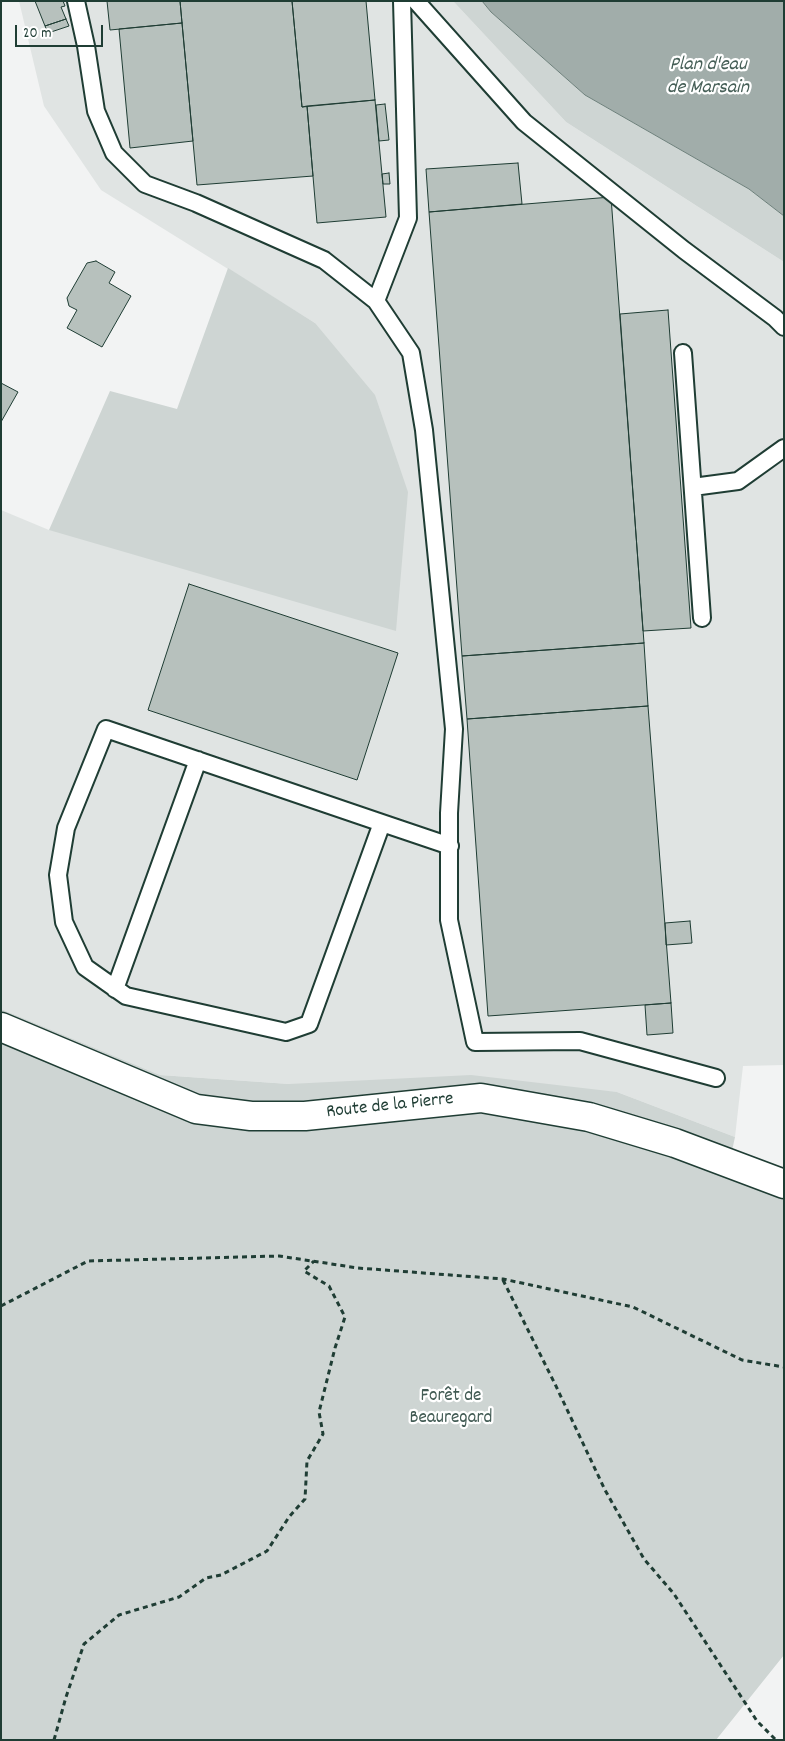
<!DOCTYPE html>
<meta charset="utf-8">
<style>
body{margin:0}
#map{position:relative;width:785px;height:1741px;overflow:hidden;background:#f2f3f3;font-family:Dekko,sans-serif}
canvas{display:block}
.frame{position:absolute;inset:0;border:2px solid #1f3d34;pointer-events:none}
.scale{position:absolute;left:15px;top:25px;width:88px;height:22px;box-sizing:border-box;border:2px solid #1f3d34;border-top:0;padding-left:6px;font-size:15px;line-height:18px;white-space:nowrap;color:#1f3d34;-webkit-text-stroke:4px #fff;paint-order:stroke}
</style>
<div id="map">
<canvas width="785" height="1741"></canvas>
<div class="frame"></div>
<div class="scale">20 m</div>
</div>
<script>
const ctx = document.querySelector('canvas').getContext('2d');
ctx.lineJoin = 'round';
function paint(path, color) { ctx.fillStyle = color; ctx.fill(path, 'evenodd'); }
const shape = rows => new Path2D(rows.map(r => 'M' + r).join(''));
function strokePath(path, color, width, dash) { ctx.strokeStyle = color; ctx.lineWidth = width; ctx.lineCap = dash ? 'butt' : 'round'; ctx.setLineDash(dash || []); ctx.stroke(path); }
function drawText(font, color, halo, rows, align = 'center') {
  ctx.font = font + ' Dekko,sans-serif'; ctx.lineWidth = 4.5; ctx.setLineDash([]); ctx.textBaseline = 'middle'; ctx.strokeStyle = halo; ctx.fillStyle = color; for (const [text, x, y, turn = 0] of rows) {
    ctx.save(); ctx.translate(x, y); ctx.rotate((+turn || 0) * Math.PI / 180); ctx.textAlign = isNaN(turn) ? turn : align; if (halo) ctx.strokeText(text, 0, 0); ctx.fillText(text, 0, 0); ctx.restore();
  }
}
paint(shape([
 [19,1,453,1,566,122,784,262,784,1065,743,1066,735,1137,617,1092,289,1084,160,1075,1,1009,1,510,49,530,315,323,101,190,44,106]
]), '#e0e4e3');
paint(shape([
 [453,1,482,1,491,12,585,95,749,189,784,216,784,262,566,122],
 [228,268,315,323,375,395,408,492,396,631,49,530,110,391,177,409],
 [1,1009,160,1075,289,1084,471,1075,617,1092,735,1137,727,1174,784,1196,784,1655,716,1740,1,1740]
]), '#ced5d3');
const water = shape([
 [482,1,784,1,784,216,749,189,585,95,491,12,482,1]
]);
paint(water, '#a1adaa');
strokePath(water, '#6d807b', 1);
const building = shape([
 [35,1,63,1,65,6,61,7,66,19,45,26,35,1],
 [107,1,180,1,182,23,110,30,107,1],
 [180,1,292,1,302,107,307,106,313,176,197,185,180,1],
 [292,1,366,1,375,100,302,107,292,1],
 [66,19,69,26,48,33,45,26,66,19],
 [182,23,193,141,130,148,119,29,182,23],
 [375,100,386,217,317,223,307,106,375,100],
 [385,104,389,140,379,141,376,105,385,104],
 [518,163,522,204,429,212,426,169,518,163],
 [389,173,390,184,383,184,382,174,389,173],
 [611,197,644,643,462,656,429,212,611,197],
 [96,261,115,272,109,283,131,296,102,347,67,328,77,310,69,306,67,298,87,263,96,261],
 [668,310,691,628,643,631,620,314,668,310],
 [1,383,18,392,1,422,1,383],
 [189,584,398,653,357,780,148,710,189,584],
 [644,643,648,706,467,719,462,656,644,643],
 [648,706,671,1003,488,1016,467,719,648,706],
 [690,921,692,943,666,945,665,923,690,921],
 [671,1003,673,1033,647,1035,645,1005,671,1003]
]);
paint(building, '#b7c1bd');
strokePath(building, '#1f3d34', 1);
const service = shape([
 [76,1,86,46,96,111,114,153,145,184,196,203,324,260,376,301,411,353,424,430,454,729,449,813,449,920,475,1042,580,1041,716,1078],
 [416,1,524,122,684,250,775,318,784,327],
 [376,301,408,218,402,1],
 [683,353,702,618],
 [693,487,738,481,784,448],
 [382,823,309,1024,286,1032,126,996,85,967,64,922,58,875,66,828,106,729,382,823,450,846],
 [115,989,198,760]
]);
const tertiary = shape([
 [1,1027,196,1109,251,1116,305,1116,481,1098,589,1117,675,1143,784,1184]
]);
strokePath(service, '#1f3d34', 20);
strokePath(tertiary, '#1f3d34', 31);
strokePath(shape([
 [503,1280,555,1384,605,1490,644,1559,674,1594,757,1721,776,1740],
 [1,1306,88,1261,279,1256,358,1268,503,1279,633,1307,742,1360,784,1367],
 [54,1740,66,1697,84,1644,119,1615,179,1597,206,1578,221,1575,267,1551,289,1517,305,1499,307,1461,323,1434,319,1412,335,1348,345,1317,329,1286,304,1271,314,1261]
]), '#1f3d34', 3, [5, 4]);
strokePath(service, '#fff', 16);
strokePath(tertiary, '#fff', 28);
drawText('19px', '#1f3d34', '#fff', [
 ["Route de la Pierre",390,1107,-6]
]);
drawText('19px', '#425b54', '#fff', [
 ["Forêt de",451,1397],
 ["Beauregard",451,1419]
]);
drawText('italic 20px', '#465f57', '#fff', [
 ["Plan d'eau",708,66],
 ["de Marsain",708,89]
]);
</script>
